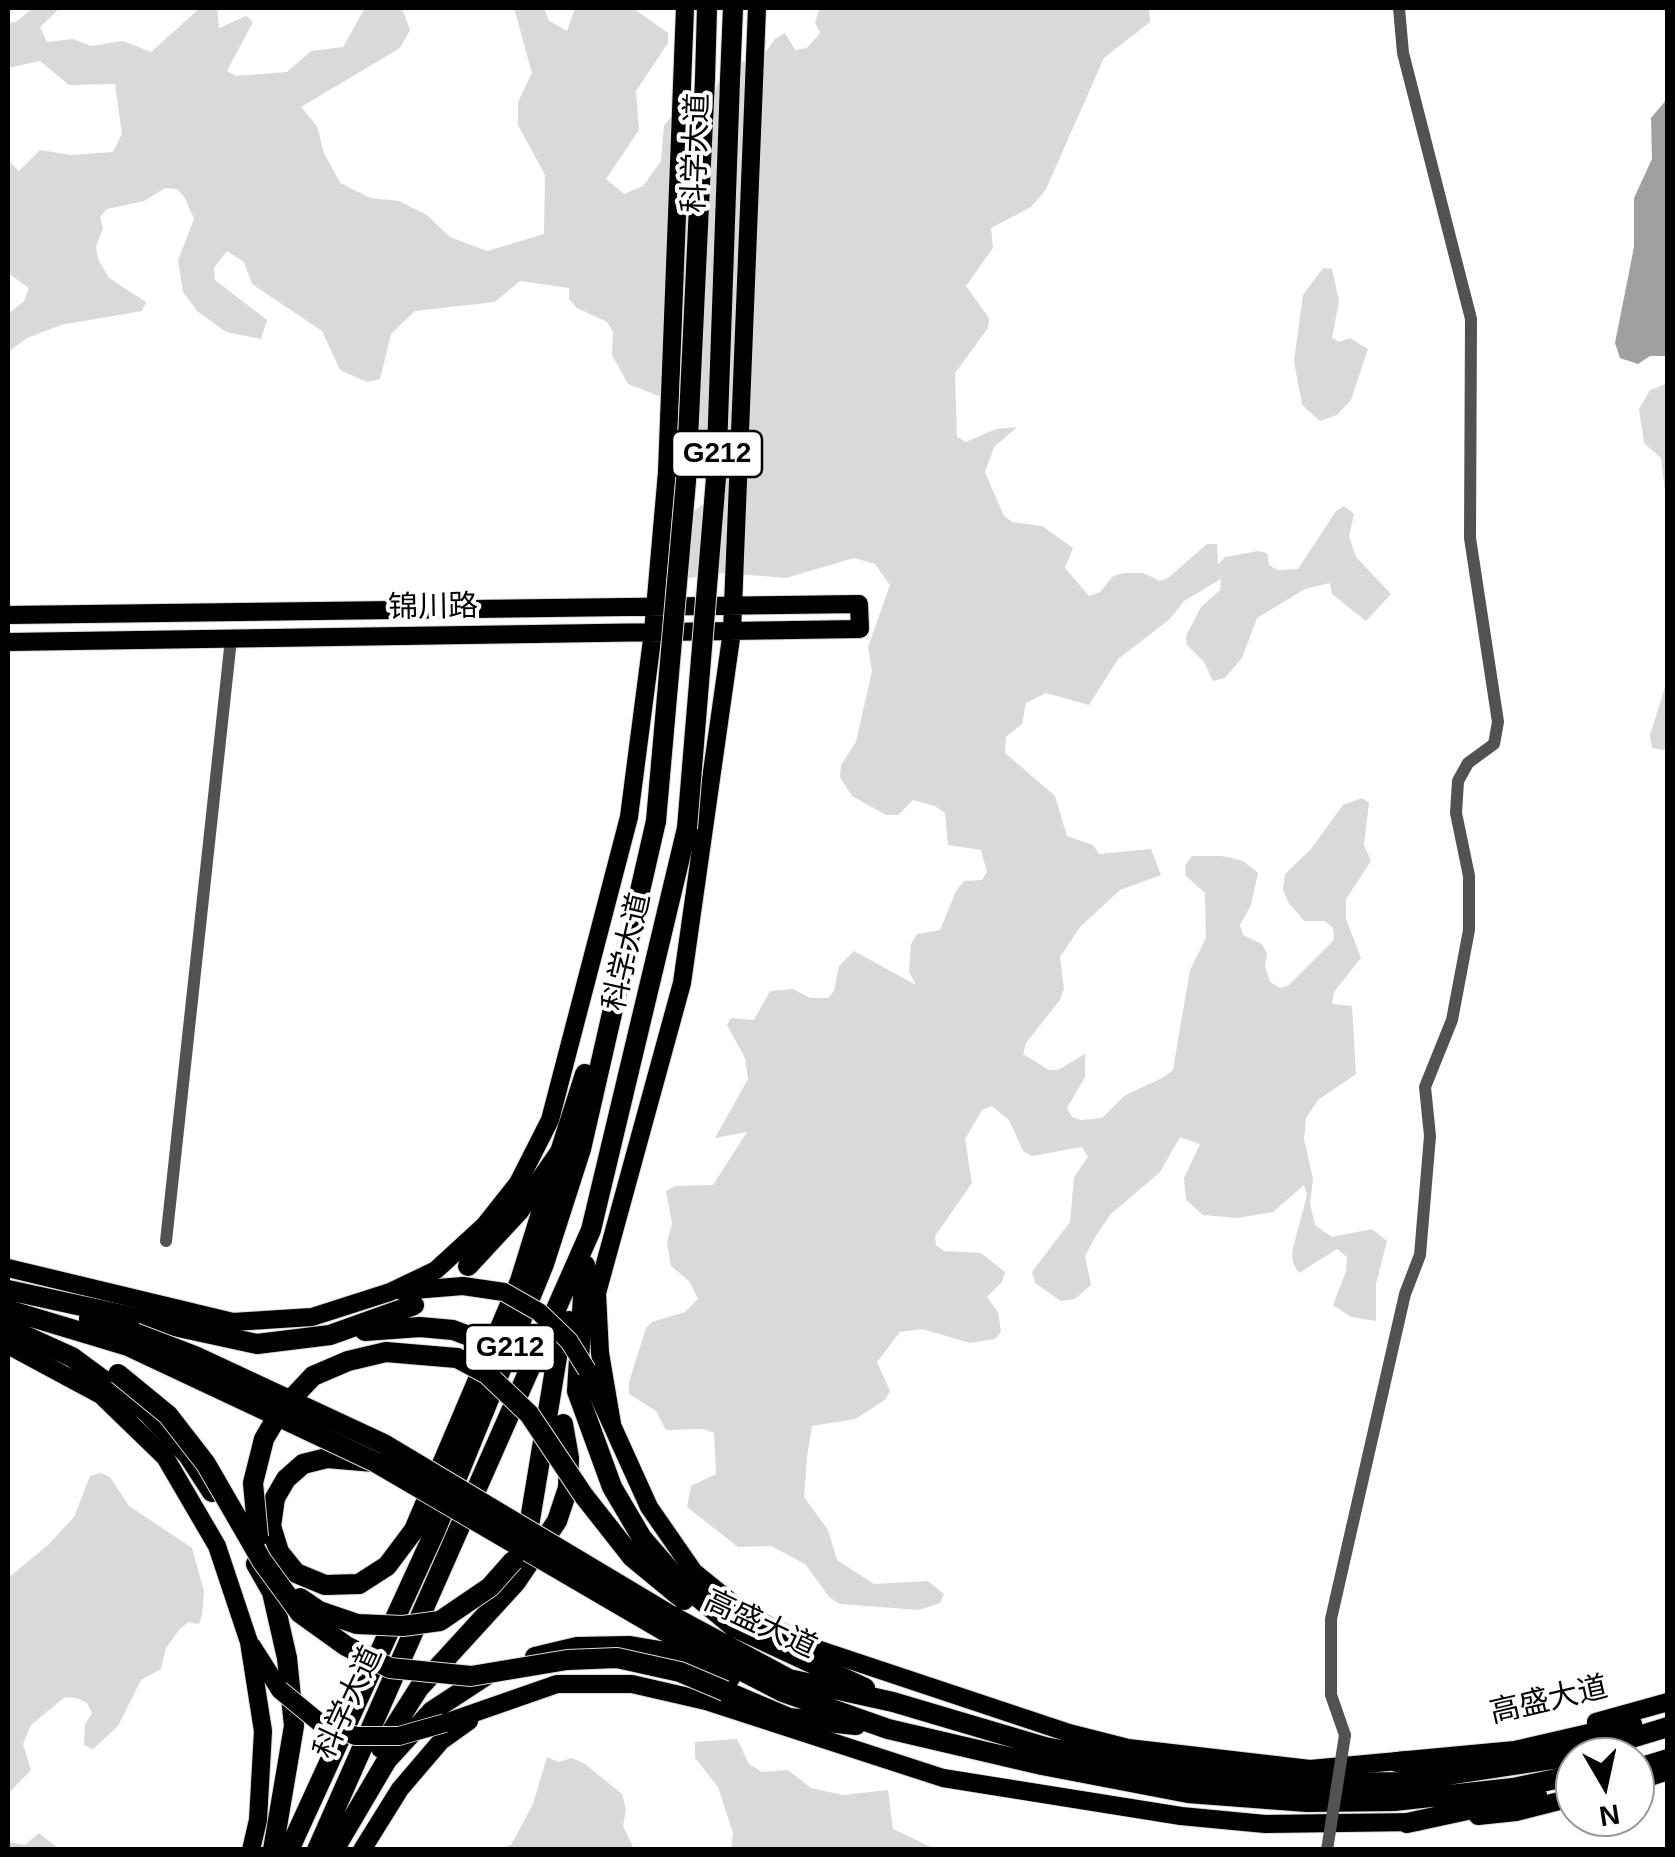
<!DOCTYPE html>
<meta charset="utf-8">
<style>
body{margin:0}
#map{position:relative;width:1675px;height:1857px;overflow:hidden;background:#fff;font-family:Helvetica,sans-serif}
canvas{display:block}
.frame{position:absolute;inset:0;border:10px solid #000;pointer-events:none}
.north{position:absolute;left:1555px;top:1737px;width:100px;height:100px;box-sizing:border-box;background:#fff;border:2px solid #999;border-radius:50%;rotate:171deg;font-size:28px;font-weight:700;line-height:40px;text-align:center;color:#000}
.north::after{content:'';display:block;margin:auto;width:35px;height:45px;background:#000;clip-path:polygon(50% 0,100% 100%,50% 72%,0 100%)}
</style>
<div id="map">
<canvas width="1675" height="1857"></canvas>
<div class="frame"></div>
<div class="north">N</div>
</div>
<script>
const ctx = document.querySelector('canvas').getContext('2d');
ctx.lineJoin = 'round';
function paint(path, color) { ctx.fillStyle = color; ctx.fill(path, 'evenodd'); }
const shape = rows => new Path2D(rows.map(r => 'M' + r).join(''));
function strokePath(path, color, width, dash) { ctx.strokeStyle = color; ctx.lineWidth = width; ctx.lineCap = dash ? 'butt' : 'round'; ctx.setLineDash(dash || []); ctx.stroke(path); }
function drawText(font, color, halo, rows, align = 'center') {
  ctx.font = font + ' Helvetica,"Noto Sans SC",sans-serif'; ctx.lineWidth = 8; ctx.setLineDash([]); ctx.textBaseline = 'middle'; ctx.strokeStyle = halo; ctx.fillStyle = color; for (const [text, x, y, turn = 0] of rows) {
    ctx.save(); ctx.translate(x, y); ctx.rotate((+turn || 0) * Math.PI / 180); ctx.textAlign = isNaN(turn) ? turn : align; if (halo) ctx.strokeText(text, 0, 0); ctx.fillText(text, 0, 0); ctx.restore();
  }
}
paint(shape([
 [33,8,60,8,40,27,47,42,73,39,91,46,123,41,151,52,200,8,217,8,219,28,246,16,253,22,227,71,236,76,287,72,311,51,343,47,365,8,402,8,410,30,400,48,301,107,317,126,324,153,340,183,370,198,399,201,427,215,450,237,487,251,544,234,545,175,518,125,518,102,532,73,514,8,544,8,549,21,567,31,575,8,633,8,668,33,668,43,636,91,639,130,606,179,624,194,643,186,661,161,664,125,673,115,691,122,700,117,712,101,726,56,756,66,775,39,785,33,795,50,807,48,820,33,815,22,820,8,1149,8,1150,22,1104,58,1045,191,1031,207,991,228,993,248,966,286,989,318,988,328,955,373,957,437,966,442,996,429,1017,427,994,447,985,472,1004,516,1012,522,1042,526,1073,548,1065,568,1089,596,1100,592,1113,576,1124,573,1143,573,1160,581,1168,578,1207,544,1217,544,1218,564,1225,557,1258,551,1267,553,1269,565,1277,570,1298,569,1336,511,1344,506,1354,514,1349,536,1356,557,1391,594,1366,621,1332,594,1330,583,1305,589,1257,618,1242,658,1225,678,1213,681,1204,662,1187,645,1186,636,1201,607,1220,590,1221,579,1184,601,1170,619,1118,659,1089,705,1046,693,1026,703,1022,724,1006,737,1005,753,1055,796,1067,836,1093,845,1099,854,1151,849,1161,875,1120,890,1080,927,1060,957,1064,989,1060,1000,1026,1043,1023,1054,1049,1070,1058,1070,1085,1054,1085,1077,1067,1108,1072,1117,1081,1120,1102,1118,1124,1096,1164,1077,1173,1070,1190,970,1206,938,1205,893,1186,876,1185,865,1192,856,1222,856,1243,861,1258,873,1251,905,1240,925,1243,935,1262,944,1267,954,1265,966,1270,982,1280,988,1289,985,1334,940,1333,928,1325,921,1304,921,1288,902,1283,889,1285,874,1311,849,1343,805,1362,798,1369,803,1364,845,1371,861,1346,899,1346,919,1361,958,1334,992,1332,1004,1352,1006,1356,1074,1318,1100,1306,1118,1304,1139,1313,1179,1310,1203,1315,1225,1332,1237,1372,1229,1387,1241,1376,1284,1376,1321,1351,1317,1333,1305,1346,1271,1347,1257,1337,1249,1299,1273,1293,1263,1292,1252,1307,1195,1304,1185,1273,1212,1238,1218,1203,1215,1186,1200,1184,1178,1200,1144,1180,1137,1160,1172,1111,1214,1097,1234,1085,1256,1091,1285,1075,1299,1061,1301,1035,1283,1032,1272,1070,1222,1074,1177,1088,1157,1082,1147,1032,1156,1023,1151,1009,1120,992,1106,982,1110,965,1139,972,1183,935,1236,936,1245,944,1251,981,1253,1005,1272,1002,1282,987,1297,998,1312,1001,1332,995,1339,970,1343,922,1329,900,1332,877,1362,890,1391,885,1400,855,1419,812,1426,807,1457,804,1497,828,1530,837,1560,874,1584,928,1581,944,1594,940,1603,919,1610,840,1604,830,1598,805,1564,771,1546,738,1547,687,1507,691,1486,716,1474,714,1433,703,1429,666,1430,656,1411,629,1394,629,1382,646,1328,652,1322,685,1312,698,1299,689,1281,671,1266,667,1243,672,1223,666,1191,675,1186,713,1185,747,1132,715,1138,748,1079,745,1058,727,1025,731,1018,754,1020,770,991,793,989,810,998,828,998,834,991,839,966,854,951,916,985,909,972,911,944,917,934,940,930,956,891,964,881,982,880,987,872,981,850,948,845,945,813,935,806,913,800,898,815,886,815,852,796,840,777,841,765,856,742,872,671,868,647,890,585,875,564,854,558,786,578,725,573,666,581,658,574,661,541,705,502,708,438,673,412,669,400,628,384,612,355,613,332,607,322,577,308,569,299,569,288,520,281,495,302,415,311,391,334,380,379,367,382,340,370,322,331,252,284,244,262,227,251,214,268,215,280,267,320,261,339,226,332,197,311,183,292,178,260,194,219,185,198,177,189,165,188,144,201,107,209,100,217,103,228,96,247,98,259,109,278,146,302,142,311,61,325,27,338,8,352,8,314,24,301,29,288,8,273,8,160,19,171,40,150,71,155,113,152,122,134,115,84,69,85,40,61,8,68,8,23,16,22],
 [1323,268,1332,269,1339,301,1332,338,1339,342,1350,338,1368,349,1351,400,1337,415,1320,421,1302,405,1294,361,1303,295],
 [1668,383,1668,508,1667,508,1661,458,1644,443,1639,409,1650,390],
 [1667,681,1668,748,1664,750,1652,748,1650,735],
 [101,1473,110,1477,129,1506,192,1548,204,1591,202,1615,199,1624,188,1622,179,1630,166,1648,161,1669,141,1680,118,1726,93,1749,84,1745,85,1725,92,1713,87,1703,77,1698,65,1697,31,1725,23,1744,31,1770,8,1794,8,1578,48,1545,74,1517,90,1476],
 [737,1739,749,1764,762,1772,788,1770,811,1788,843,1795,888,1790,893,1829,935,1849,731,1849,733,1833,718,1787,695,1758,695,1742],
 [547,1757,558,1762,572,1758,585,1764,622,1794,626,1809,623,1826,634,1849,497,1849,511,1845,533,1804],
 [39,1833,59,1849,8,1849,8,1842,25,1845]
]), '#d9d9d9');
paint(shape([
 [1667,99,1667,356,1650,356,1638,364,1620,358,1615,343,1634,247,1634,198,1652,159,1651,118]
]), '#a0a0a0');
const major = shape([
 [8,615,859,604,860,629,8,642],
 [8,1268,233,1322,312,1317,390,1292,436,1270,484,1226,518,1183,550,1120,629,817,653,632,667,472,685,8],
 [401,1291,463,1286],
 [8,1345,101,1395,165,1457,217,1546,249,1642,263,1731,258,1820,251,1850],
 [587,1370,649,1507,694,1572,747,1615,820,1650,1069,1733,1128,1748,1310,1769,1409,1760],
 [612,1424,600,1353,597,1293,682,983,732,631,757,8],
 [252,1646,280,1690],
 [1596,1722,1668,1702],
 [445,1723,557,1684,632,1684,706,1701,943,1778,1181,1816,1265,1824,1417,1822],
 [1635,1782,1668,1771],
 [1478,1816,1516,1812,1575,1797],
 [362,1850,400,1789,441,1741,469,1721]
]);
const highway = shape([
 [705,79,707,8],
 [730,80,733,8],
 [585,1265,577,1391,612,1487,642,1538,682,1584,734,1627,865,1688],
 [468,1266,519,1211,560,1152,585,1074],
 [8,1290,257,1344,330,1335,414,1305],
 [8,1310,128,1346],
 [89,1319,135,1333],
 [8,1328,72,1357,148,1413,188,1455,212,1492],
 [365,1331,420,1327,453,1330,485,1342],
 [374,1462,327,1458,303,1464,286,1479,275,1498,271,1526,279,1552,296,1573,325,1585,359,1584,387,1566,414,1530,520,1281,560,1152],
 [584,1496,632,1557,684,1600],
 [521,1541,530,1520,558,1351,569,1321],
 [256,1564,272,1592,287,1658,294,1726,273,1850],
 [670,1615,789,1679,893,1702,1045,1747,1191,1774,1308,1783,1400,1782,1572,1756,1668,1727],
 [663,1630,783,1692,888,1729,1042,1765,1188,1793,1307,1802,1394,1801,1513,1788,1575,1775],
 [535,1657,577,1647,630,1646,672,1653,730,1678],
 [725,1691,789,1718,856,1725],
 [381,1748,419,1688,516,1582,557,1521,568,1488,569,1458,563,1424],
 [1397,1762,1515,1751,1632,1724],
 [1635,1769,1668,1759],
 [1407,1823,1537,1795],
 [289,1850,436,1529,544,1264,581,1149,656,821],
 [317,1850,591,1230,687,828],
 [334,1850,387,1760,432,1711,490,1673]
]);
strokePath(major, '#dbdbdb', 20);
strokePath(highway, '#dbdbdb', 22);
strokePath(shape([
 [166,1241,231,639],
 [1345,1735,1331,1695,1331,1619,1405,1294,1420,1255,1430,1136,1425,1087,1452,1020,1469,930,1469,876,1456,813,1458,781,1468,763,1494,744,1498,722,1470,538,1471,319,1403,53,1399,8]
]), '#525252', 12);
strokePath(major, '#000', 18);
strokePath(highway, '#000', 20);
const majorBridge = shape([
 [463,1286,504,1292,539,1312,569,1341,587,1370],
 [280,1690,320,1723,356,1736,399,1736,445,1723]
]);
const highwayBridge = shape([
 [656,821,686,481,705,79],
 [687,828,716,478,730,80],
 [135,1333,195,1356,384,1444,670,1615],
 [128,1346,375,1462,663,1630],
 [118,1374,168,1415,206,1464,262,1561,300,1613,346,1646,390,1668,471,1676,567,1660,617,1658,680,1672,725,1691],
 [258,1537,253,1483,264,1439,281,1410,313,1376,348,1361,386,1352,457,1358,487,1374,529,1414,584,1496],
 [300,1598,319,1611,357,1624,403,1626,440,1621,490,1587,513,1561]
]);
strokePath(majorBridge, '#dbdbdb', 20, []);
strokePath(highwayBridge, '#dbdbdb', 22, []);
strokePath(shape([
 [1327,1850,1345,1735]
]), '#525252', 12);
strokePath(majorBridge, '#000', 18);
strokePath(highwayBridge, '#000', 20);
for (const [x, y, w] of [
 [717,454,90],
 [510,1348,90]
]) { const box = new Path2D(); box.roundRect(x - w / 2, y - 23, w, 46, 8); ctx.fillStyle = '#fff'; ctx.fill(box); strokePath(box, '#000', 2.5); }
drawText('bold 28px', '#000', null, [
 ["G212",717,454],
 ["G212",510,1348]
]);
drawText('30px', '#000', '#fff', [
 ["科学大道",697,153,-88],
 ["锦川路",433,608,-1],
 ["科学大道",628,952,-77],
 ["高盛大道",760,1625,25],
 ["高盛大道",1549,1701,-13],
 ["科学大道",349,1703,-65]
]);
</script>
